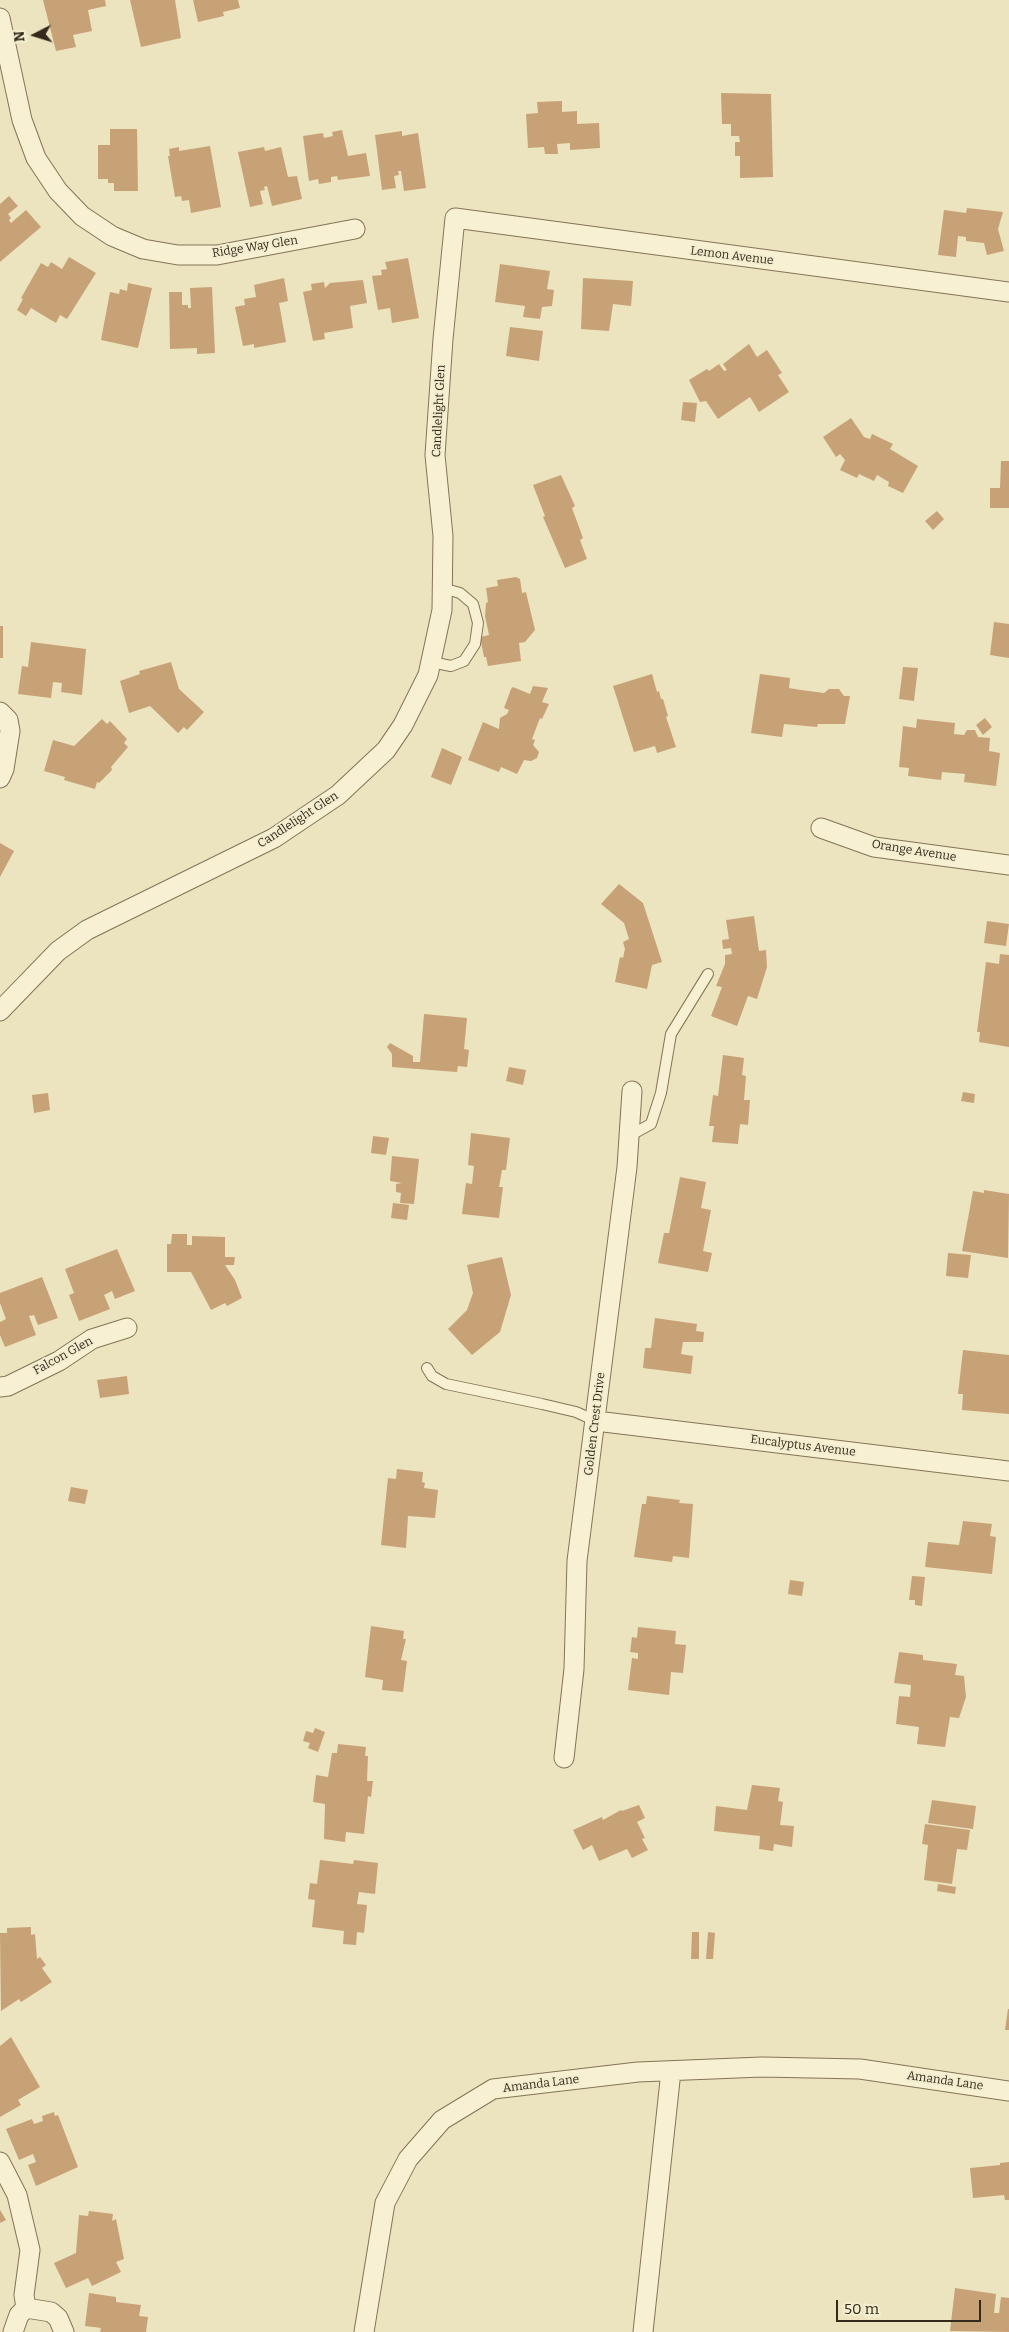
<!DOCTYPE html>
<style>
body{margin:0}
#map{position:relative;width:1009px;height:2332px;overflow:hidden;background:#ece3bf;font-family:Bitter,serif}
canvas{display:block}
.north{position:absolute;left:10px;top:10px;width:50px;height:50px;-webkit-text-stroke:4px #f3edcf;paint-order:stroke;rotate:265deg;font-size:14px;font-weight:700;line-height:20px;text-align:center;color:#342a1c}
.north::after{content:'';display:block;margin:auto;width:18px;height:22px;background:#342a1c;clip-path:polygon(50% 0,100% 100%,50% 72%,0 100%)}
.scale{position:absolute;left:836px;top:2300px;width:145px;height:22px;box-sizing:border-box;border:2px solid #342a1c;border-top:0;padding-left:6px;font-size:15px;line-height:18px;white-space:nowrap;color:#342a1c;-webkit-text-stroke:4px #f3edcf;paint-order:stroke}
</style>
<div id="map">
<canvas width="1009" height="2332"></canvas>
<div class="north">N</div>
<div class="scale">50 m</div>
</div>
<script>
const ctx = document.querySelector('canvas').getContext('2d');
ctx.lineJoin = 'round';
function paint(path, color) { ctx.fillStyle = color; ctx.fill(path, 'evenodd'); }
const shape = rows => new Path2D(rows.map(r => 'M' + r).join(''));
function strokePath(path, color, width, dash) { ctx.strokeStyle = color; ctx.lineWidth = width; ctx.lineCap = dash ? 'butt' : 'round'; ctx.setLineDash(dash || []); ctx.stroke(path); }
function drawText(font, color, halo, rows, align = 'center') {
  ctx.font = font + ' Bitter,serif'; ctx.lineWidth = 4; ctx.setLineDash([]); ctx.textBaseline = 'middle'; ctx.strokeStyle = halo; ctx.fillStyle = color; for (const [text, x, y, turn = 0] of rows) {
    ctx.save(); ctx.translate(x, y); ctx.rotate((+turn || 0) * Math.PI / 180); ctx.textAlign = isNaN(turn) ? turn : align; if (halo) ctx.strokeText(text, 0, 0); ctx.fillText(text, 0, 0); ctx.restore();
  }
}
paint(shape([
 [43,0,105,0,106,6,88,10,92,31,73,35,76,47,56,51],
 [130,0,175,0,181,38,141,47],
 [193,0,238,0,240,8,223,12,224,16,198,22],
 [721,93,771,94,773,177,740,178,740,156,735,156,735,142,740,142,739,136,731,136,731,124,722,124],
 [562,101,562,112,577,111,577,124,599,123,600,148,570,150,570,143,557,144,558,154,545,154,544,147,528,148,526,114,538,113,537,102],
 [110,129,137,129,138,191,114,191,114,183,108,183,108,179,98,179,98,145,110,145],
 [342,130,348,156,366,153,370,176,338,180,337,176,331,177,331,182,319,184,318,179,309,181,303,136,323,133,324,138,333,136,332,132],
 [402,131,402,136,418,133,426,188,404,191,401,171,398,171,399,175,394,176,396,188,382,190,375,135],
 [210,146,221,207,191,213,189,200,182,201,181,196,175,197,168,156,170,156,169,149,179,147,179,151],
 [264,147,265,151,281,147,288,177,297,176,302,199,272,206,267,186,264,187,265,190,260,191,263,204,250,207,238,152],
 [9,196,18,206,8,214,11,218,9,220,11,223,26,210,41,227,0,262,0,204],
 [967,208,1003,212,998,229,1004,251,987,255,984,243,966,241,966,237,958,236,956,257,938,255,944,210,966,213],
 [69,257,96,273,67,319,60,315,56,323,31,308,26,316,17,310,23,299,21,298,41,263,48,267,51,262,62,269],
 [408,258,419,318,392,323,390,308,378,310,372,276,382,275,381,270,387,269,385,262],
 [500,264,550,271,547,289,554,290,552,306,542,307,540,319,523,317,525,306,495,302],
 [284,278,288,301,279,303,286,342,254,348,254,344,243,346,235,307,245,305,244,299,256,297,254,285],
 [583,278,633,281,631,306,613,304,609,331,581,329],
 [363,280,367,303,350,306,353,328,324,333,325,339,313,341,303,292,312,290,311,284,324,282,325,288,330,283],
 [128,283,152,288,138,348,101,340,110,292,119,294,120,289,127,291],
 [212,287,215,353,197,354,197,348,170,349,169,292,182,292,182,305,188,305,188,308,191,308,190,288],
 [510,327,543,331,539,361,506,356],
 [749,344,757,357,767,350,782,373,778,375,789,392,759,412,750,397,718,419,706,401,700,402,689,380,707,369,709,371,719,364,724,371,727,370,723,364],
 [683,402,697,403,695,422,681,420],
 [851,418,864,437,870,439,872,434,893,444,890,449,918,466,903,493,888,486,889,482,877,475,874,481,859,474,857,478,840,470,845,460,840,454,836,457,823,437],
 [1001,461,1009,461,1009,508,990,508,990,488,1000,488],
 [561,475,575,506,572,508,583,538,580,540,587,559,565,568,543,517,545,516,533,485],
 [937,511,944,519,933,530,925,521],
 [516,577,520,579,522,593,526,592,535,630,525,642,519,643,521,661,488,666,486,657,484,657,480,637,489,635,485,616,486,603,488,602,486,588,498,586,497,580],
 [994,622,1009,624,1009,658,990,655],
 [0,626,3,626,3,658,0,658],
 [31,642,86,649,82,695,61,692,62,683,53,682,51,698,18,694,22,666,28,667],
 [171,662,179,689,204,712,187,730,184,727,178,733,150,706,129,713,120,681,140,674,139,671],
 [903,667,918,668,914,701,899,699],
 [652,674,657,692,659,691,661,699,663,699,668,716,666,717,676,747,657,753,655,746,634,752,613,686],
 [760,674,790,678,789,688,801,690,824,693,829,689,839,689,844,696,850,696,845,724,818,724,817,727,784,724,782,737,751,733],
 [533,686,548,688,542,702,549,704,542,719,540,718,532,739,535,740,533,745,539,752,537,758,531,761,524,760,517,774,501,767,499,772,468,760,483,722,499,729,500,718,507,714,509,710,504,708,511,689,513,687,530,694],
 [985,718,992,727,983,735,976,725],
 [102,719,107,724,110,721,127,739,124,743,128,747,111,767,112,770,99,783,97,782,95,789,64,780,65,777,44,771,53,740,74,746],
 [917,719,955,723,954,734,964,735,967,730,975,730,978,737,990,738,989,751,1000,753,996,786,964,782,965,774,942,772,941,780,908,776,909,768,899,767,903,726,916,728],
 [442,748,462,757,451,785,431,777],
 [0,843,14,851,0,877],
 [619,884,643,903,662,962,652,965,647,989,615,982,620,957,623,958,625,949,623,942,629,939,624,923,601,904],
 [754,916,759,951,766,950,767,967,757,999,748,996,737,1026,711,1016,722,987,716,986,725,964,725,955,732,954,731,948,723,949,722,940,729,939,726,920],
 [987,921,1009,924,1006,946,984,943],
 [1000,954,1009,955,1009,1047,979,1042,980,1032,977,1032,986,962,999,964],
 [424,1014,467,1018,464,1049,469,1050,467,1067,458,1066,457,1072,392,1067,392,1054,387,1047,390,1043,413,1056,413,1062,420,1062],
 [723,1055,744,1058,742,1075,746,1076,744,1100,750,1100,748,1125,740,1124,738,1144,712,1142,714,1126,709,1126,713,1095,718,1096],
 [509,1067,526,1070,523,1085,506,1081],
 [963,1092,975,1094,974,1103,961,1101],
 [48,1093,50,1110,34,1113,32,1095],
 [471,1133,510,1138,506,1170,502,1170,499,1187,503,1187,499,1218,462,1214,466,1183,472,1184,474,1166,468,1165],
 [373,1136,389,1138,386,1155,371,1153],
 [392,1156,419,1159,414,1204,400,1203,401,1193,396,1192,396,1184,402,1183,390,1181],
 [680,1177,706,1182,701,1208,711,1210,703,1251,712,1253,708,1272,658,1263,664,1233,669,1233],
 [984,1190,1009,1194,1008,1258,962,1251,973,1191,984,1193],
 [393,1203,409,1205,407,1220,391,1218],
 [172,1234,187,1234,187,1245,192,1245,192,1236,225,1237,225,1257,235,1257,234,1265,225,1265,235,1280,242,1298,227,1306,225,1303,211,1310,191,1272,167,1272,167,1244,171,1244],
 [117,1249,135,1291,115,1299,112,1291,104,1295,110,1309,79,1321,69,1295,74,1293,65,1269],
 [948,1253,971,1255,968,1278,946,1276],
 [502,1257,511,1295,500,1332,472,1355,448,1329,467,1310,473,1293,467,1265],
 [42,1277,58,1318,38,1325,34,1315,29,1316,36,1335,5,1347,0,1335,0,1322,6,1319,0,1303,0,1293],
 [655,1318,697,1324,696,1331,704,1332,703,1342,683,1342,681,1354,693,1356,691,1374,643,1368,645,1348,651,1348],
 [963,1350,1009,1355,1009,1414,962,1410,963,1394,958,1394],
 [127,1376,129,1394,100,1398,97,1380],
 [397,1469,423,1472,422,1482,425,1483,424,1488,438,1490,435,1518,408,1516,406,1548,381,1545,388,1478,396,1479],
 [71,1487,88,1490,85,1504,68,1501],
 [647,1496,680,1500,679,1503,693,1504,689,1558,673,1556,672,1562,634,1557,642,1504,646,1504],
 [963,1521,992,1524,990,1536,996,1537,992,1574,925,1567,928,1542,959,1545],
 [912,1576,925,1577,922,1606,915,1605,915,1600,909,1600],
 [790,1580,804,1582,802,1596,788,1594],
 [371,1626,404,1631,403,1639,406,1639,401,1660,407,1661,403,1692,382,1690,383,1680,365,1677],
 [638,1627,676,1631,675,1644,686,1645,683,1673,671,1672,669,1695,628,1690,632,1658,638,1659,638,1653,630,1652,632,1637,637,1638],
 [899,1652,923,1655,923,1660,957,1664,955,1675,964,1676,966,1697,959,1718,950,1717,945,1747,917,1744,919,1727,896,1724,899,1696,910,1697,911,1685,894,1683],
 [315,1728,325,1732,318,1752,308,1748,310,1743,303,1741,306,1731,313,1733],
 [338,1744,366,1747,365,1756,368,1756,367,1781,373,1781,371,1797,368,1796,364,1834,346,1832,345,1842,324,1839,325,1804,313,1802,316,1775,328,1777,332,1753,337,1753],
 [752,1785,780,1788,778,1801,783,1802,780,1825,794,1826,792,1847,774,1844,773,1851,759,1849,760,1836,714,1831,716,1806,747,1810],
 [932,1800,976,1806,973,1829,928,1823],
 [639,1805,645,1818,637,1822,645,1838,642,1839,648,1850,632,1858,627,1849,599,1861,592,1845,583,1850,573,1830,602,1817,603,1820,621,1810,622,1811],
 [925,1824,970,1830,967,1850,957,1849,952,1884,924,1880,928,1845,922,1844],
 [320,1860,353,1864,354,1860,378,1863,375,1894,359,1892,357,1904,367,1905,364,1933,357,1932,356,1945,343,1944,344,1931,312,1927,315,1900,308,1899,310,1883,317,1884],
 [938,1884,956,1887,955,1894,937,1891],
 [31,1927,31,1935,35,1934,37,1959,40,1957,46,1965,42,1968,52,1982,21,2002,19,1999,1,2011,0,1933,7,1933,7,1928],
 [692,1932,699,1932,699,1959,691,1959],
 [708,1932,715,1933,713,1959,706,1959],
 [1008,2009,1009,2009,1009,2030,1005,2030],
 [11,2037,40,2087,18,2100,21,2105,0,2117,0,2046],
 [54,2112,55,2116,58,2115,78,2167,36,2186,28,2165,36,2162,33,2154,19,2160,6,2129,32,2119,34,2124,43,2121,42,2116],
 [1009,2162,1009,2200,1005,2200,1004,2195,973,2198,970,2168,1000,2165,1000,2163],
 [0,2210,6,2220,0,2223],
 [89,2211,113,2214,112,2221,116,2219,124,2259,116,2262,121,2272,92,2286,88,2278,66,2288,54,2263,76,2253,79,2215,88,2216],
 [955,2288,996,2294,994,2313,999,2313,1001,2297,1009,2298,1009,2332,950,2331],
 [89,2293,116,2297,116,2302,141,2305,139,2316,148,2317,146,2332,100,2332,101,2328,85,2326]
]), '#c8a277');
const service = shape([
 [431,662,451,666,464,661,475,644,478,623,473,604,460,593,442,588],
 [629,1136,651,1124,661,1093,671,1034,708,974],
 [427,1368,432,1376,446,1384,542,1404,576,1412,596,1421]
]);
const minor = shape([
 [0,18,22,120,36,158,58,191,82,216,112,236,143,249,178,255,217,255,355,229],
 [0,712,8,720,10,731,4,769,0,778],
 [821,828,874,847,1009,865],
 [0,1011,58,951,87,930,274,838,338,795,386,750,403,725,428,675,442,610,443,536,435,455,443,339,455,218,1009,292],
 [0,1387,8,1386,59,1361,92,1339,127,1328],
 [596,1421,1009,1471],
 [564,1758,574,1669,577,1561,627,1167,632,1091],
 [0,2162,17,2195,30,2250,24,2295,26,2308],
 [26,2308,51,2312,58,2318,64,2332],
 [13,2332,19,2315,26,2308],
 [364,2332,385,2203,408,2159,442,2120,493,2089,638,2072,762,2067,860,2069,1009,2091],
 [643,2332,671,2071]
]);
strokePath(service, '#847458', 12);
strokePath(minor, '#847458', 21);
strokePath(service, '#f7f0d2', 10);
strokePath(minor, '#f7f0d2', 19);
drawText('12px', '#342a1c', '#f3edcf', [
 ["Ridge Way Glen",255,247,-9],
 ["Lemon Avenue",732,256,7],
 ["Candlelight Glen",439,411,-87],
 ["Candlelight Glen",298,820,-33],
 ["Orange Avenue",914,851,9],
 ["Falcon Glen",63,1356,-29],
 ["Golden Crest Drive",595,1424,-83],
 ["Eucalyptus Avenue",803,1446,7],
 ["Amanda Lane",945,2081,8],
 ["Amanda Lane",541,2084,-7]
]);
</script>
